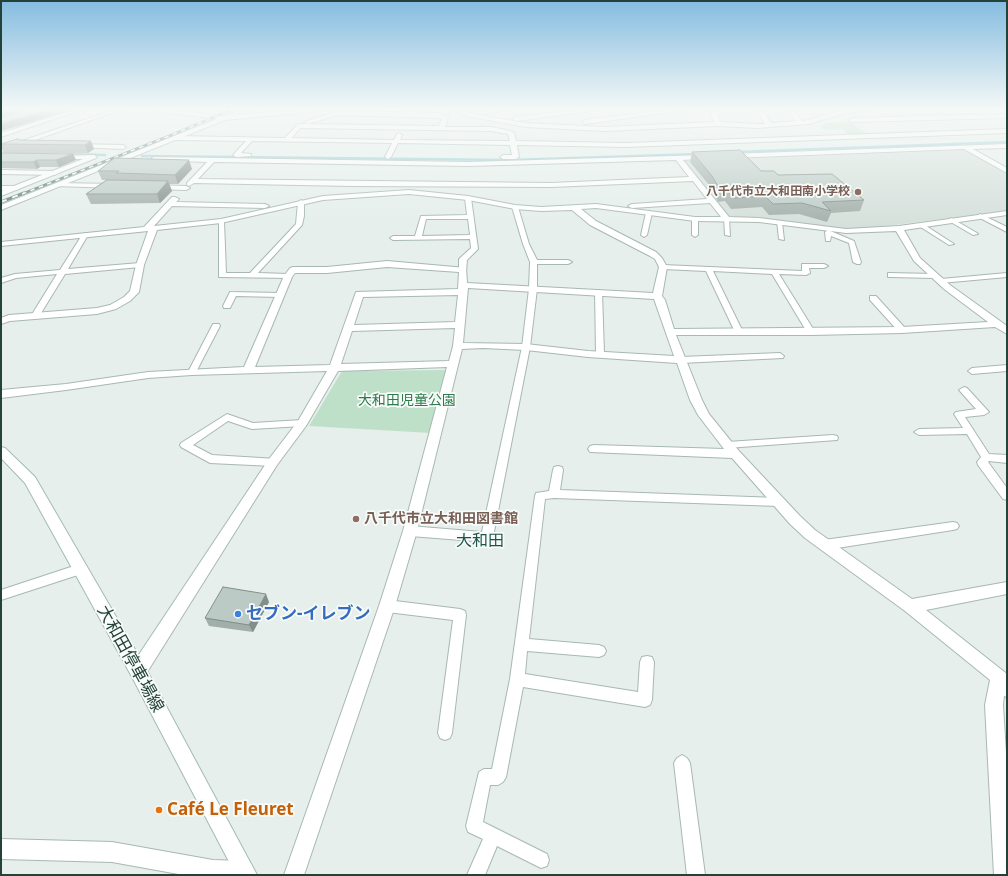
<!DOCTYPE html>
<meta charset="utf-8">
<style>
body{margin:0}
#map{position:relative;width:1008px;height:876px;overflow:hidden;background:#e6efeb;font-family:"Noto Sans",sans-serif}
canvas{display:block}
.frame{position:absolute;inset:0;border:2px solid #24423a;pointer-events:none}
</style>
<div id="map">
<canvas width="1008" height="876"></canvas>
<div class="frame"></div>
</div>
<script>
const ctx = document.querySelector('canvas').getContext('2d');
ctx.lineJoin = 'round';
function paint(path, color) { ctx.fillStyle = color; ctx.fill(path, 'evenodd'); }
const shape = rows => new Path2D(rows.map(r => 'M' + r).join(''));
function strokePath(path, color, width, dash) { ctx.strokeStyle = color; ctx.lineWidth = width; ctx.lineCap = dash ? 'butt' : 'round'; ctx.setLineDash(dash || []); ctx.stroke(path); }
function drawText(font, color, halo, rows, align = 'center') {
  ctx.font = font + ' "Noto Sans","Noto Sans JP",sans-serif'; ctx.lineWidth = 3.5; ctx.setLineDash([]); ctx.textBaseline = 'middle'; ctx.strokeStyle = halo; ctx.fillStyle = color; for (const [text, x, y, turn = 0] of rows) {
    ctx.save(); ctx.translate(x, y); ctx.rotate((+turn || 0) * Math.PI / 180); ctx.textAlign = isNaN(turn) ? turn : align; if (halo) ctx.strokeText(text, 0, 0); ctx.fillText(text, 0, 0); ctx.restore();
  }
}
paint(shape([
 [963,150,968,151,1007,174,1007,211,870,228,831,228,780,220,732,218,728,217,684,161]
]), '#d4dfda');
paint(shape([
 [847,122,851,123,868,134,849,135,842,129,825,130,819,126,828,123],
 [447,370,431,433,309,426,342,371]
]), '#bfe0c8');
strokePath(shape([
 [736,152,1007,142],
 [68,154,105,155],
 [142,156,509,160,698,154]
]), '#8ec9d4', 2.5);
const service = shape([
 [1,170,55,171,58,173,55,175,1,174,1,170],
 [1,186,17,186,20,188,17,190,1,190,1,186],
 [468,196,471,198,478,249,467,260,466,272,463,272,459,270,459,259,471,248,470,239,393,240,390,238,393,236,415,236,421,216,467,215,465,198,468,196],
 [426,219,468,219,470,235,422,236,426,219],
 [301,200,304,202,304,216,302,225,258,273,288,274,291,274,291,278,219,277,219,220,224,221,226,273,250,273,296,224,298,202,301,200],
 [513,206,518,207,529,244,537,260,568,260,572,262,568,264,537,264,537,289,530,347,493,537,491,540,487,542,410,536,406,534,404,531,406,528,410,526,482,532,522,347,529,289,530,262,523,244,512,207,513,206],
 [649,211,652,213,647,235,644,237,641,235,646,213,649,211],
 [980,214,1007,227,1007,232,978,217,977,216,980,214],
 [695,217,698,219,698,235,695,237,692,235,692,219,695,217],
 [724,218,729,219,730,236,725,235,724,218],
 [951,218,977,233,978,234,973,235,949,221,948,220,951,218],
 [777,221,782,222,784,240,779,239,777,221],
 [919,224,923,224,954,244,949,245,919,226,919,224],
 [828,230,854,241,861,262,860,264,857,264,853,262,849,243,831,236,830,241,826,241,825,232,828,230],
 [85,233,88,235,68,269,140,263,144,265,140,267,65,274,38,318,32,318,31,316,57,274,16,278,1,283,1,278,15,274,60,270,82,235,85,233],
 [802,264,824,264,828,266,824,268,809,268,810,273,806,275,779,274,815,332,811,334,807,332,772,274,713,271,743,332,739,334,735,332,706,271,663,269,659,267,663,265,802,271,802,264],
 [888,273,935,274,939,276,935,278,891,277,888,277,888,273],
 [1007,273,1007,277,941,283,937,281,941,279,1007,273],
 [595,290,598,290,602,292,604,354,600,357,596,354,595,290],
 [230,292,280,293,284,295,280,297,236,296,230,308,224,308,223,306,230,292],
 [870,296,876,296,905,328,906,330,905,332,899,332,870,300,870,296],
 [213,324,219,324,220,326,196,372,192,375,189,374,188,372,213,324],
 [780,353,784,356,783,358,681,363,677,360,681,357,780,353],
 [1007,365,1007,371,972,374,968,371,972,368,1007,365],
 [964,387,967,388,989,412,984,415,965,417,989,454,1007,455,1007,463,989,461,988,462,1007,488,1007,500,1003,499,978,465,977,462,981,457,967,434,919,435,914,432,919,429,963,428,954,414,956,412,976,409,959,390,964,387],
 [227,414,253,423,302,420,307,423,302,426,252,429,228,421,193,445,212,455,277,459,278,462,277,465,273,466,210,463,181,447,180,445,181,443,227,414],
 [833,435,837,436,838,438,837,440,727,448,722,445,727,442,833,435],
 [558,466,562,467,563,470,560,490,778,498,782,499,784,502,782,505,778,506,554,498,545,499,529,639,599,645,604,647,606,651,604,655,599,657,527,651,525,674,638,692,640,662,642,657,647,656,652,657,654,662,652,700,650,705,645,707,523,687,506,777,503,782,498,785,490,785,483,822,547,854,549,860,547,866,541,868,497,846,485,875,467,875,483,839,468,832,466,826,479,772,484,769,492,769,510,679,535,496,536,493,549,491,553,470,554,467,558,466],
 [953,522,957,523,959,526,957,529,953,530,824,550,820,548,818,545,820,542,824,540,953,522],
 [80,564,84,565,86,569,84,573,1,600,1,590,80,564],
 [387,600,460,609,465,611,466,615,452,733,450,738,445,740,440,738,438,733,453,620,387,612,382,610,381,606,382,602,387,600],
 [682,755,687,758,690,763,705,875,687,875,674,763,677,758,682,755]
]);
const minor = shape([
 [77,109,84,109,1,137,1,133,77,109],
 [116,109,123,109,1,152,1,148,116,109],
 [242,109,249,109,226,119,221,118,242,109],
 [451,109,458,109,468,113,525,123,605,127,714,122,709,109,715,109,720,122,758,124,765,124,756,109,762,109,771,123,796,121,787,109,793,109,802,121,808,120,844,109,869,109,866,111,845,113,809,124,758,128,718,126,605,131,525,127,467,116,451,109],
 [491,109,507,109,504,111,475,114,472,112,491,109],
 [582,109,595,109,592,111,516,121,513,119,516,117,582,109],
 [670,109,682,109,679,111,585,124,582,122,585,120,670,109],
 [338,111,441,113,448,117,445,127,491,127,511,131,514,133,516,141,626,143,1007,129,1007,133,626,147,517,145,519,157,516,159,503,159,500,157,503,155,512,155,510,145,398,143,391,157,388,159,385,157,392,143,252,141,241,153,251,154,251,156,236,157,233,155,246,141,176,140,173,138,176,136,285,138,298,124,439,126,442,118,338,115,307,124,304,122,338,111],
 [300,128,491,131,508,134,510,141,400,140,402,135,399,133,397,134,394,140,292,138,300,128],
 [1007,114,1007,118,851,122,848,120,851,118,1007,114],
 [76,144,123,145,126,147,123,149,74,147,73,146,76,144],
 [1007,144,1007,148,973,149,1007,168,1007,173,964,149,730,158,727,156,730,154,1007,144],
 [94,155,97,157,96,158,1,196,1,191,83,159,58,159,55,157,56,156,94,155],
 [708,155,710,156,710,158,683,160,729,217,759,218,846,229,899,226,1007,211,1007,215,904,230,920,258,950,285,1007,326,1007,334,995,327,902,333,811,335,676,335,702,400,709,414,739,451,800,516,815,530,912,599,1007,582,1007,594,926,610,1007,674,1007,697,1004,696,1003,705,1007,769,1007,875,994,875,985,705,990,680,905,611,805,538,790,524,732,458,590,452,588,449,590,446,594,445,724,449,698,415,690,400,677,363,588,357,526,350,483,348,462,349,417,531,395,606,304,875,284,875,379,606,403,531,447,367,338,371,306,426,277,465,144,677,138,679,132,677,130,671,132,665,269,459,298,421,327,371,192,375,148,378,66,390,1,398,1,390,66,384,148,372,244,367,284,276,290,268,293,267,327,267,387,261,466,268,467,283,653,293,659,267,655,259,650,256,590,225,572,210,541,211,515,209,468,200,409,194,323,200,221,223,157,230,144,265,139,292,130,301,116,309,97,314,10,321,1,324,1,318,9,315,97,308,110,305,124,297,130,291,136,265,148,231,1,246,1,242,144,227,172,197,175,197,179,199,176,202,265,204,269,206,265,208,172,206,154,226,221,219,323,196,409,190,468,196,515,205,541,207,596,204,695,217,721,217,710,203,632,208,628,206,632,204,707,199,693,181,551,187,352,186,194,183,189,186,187,185,187,183,207,162,152,160,152,158,154,157,468,162,708,155],
 [676,160,689,177,551,183,198,179,214,162,468,166,676,160],
 [596,208,695,221,759,222,846,233,896,231,914,261,944,289,988,322,902,327,674,329,665,300,662,296,667,267,662,258,656,252,596,221,581,209,596,208],
 [387,267,459,272,458,289,356,292,330,365,255,367,292,277,295,273,327,273,387,267],
 [468,288,654,299,674,356,588,351,526,344,463,343,468,288],
 [458,295,455,322,354,325,363,297,458,295],
 [455,328,453,346,449,361,341,364,352,331,455,328],
 [58,183,115,184,119,186,115,188,56,186,56,184,58,183],
 [152,185,186,186,190,188,186,190,155,189,151,187,152,185],
 [1,839,112,842,213,860,244,861,251,864,254,871,253,875,184,875,112,862,1,859,1,839]
]);
const tertiary = shape([
 [153,109,166,109,224,116,308,109,325,109,322,111,225,120,1,210,1,205,217,119,156,111,153,109]
]);
const secondary = shape([
 [1,447,5,448,35,477,144,665,257,875,236,875,132,677,25,483,1,458,1,447]
]);
strokePath(service, '#a8b8b2', 2);
strokePath(minor, '#a8b8b2', 2);
strokePath(tertiary, '#a8b8b2', 2);
strokePath(secondary, '#a4bbb3', 2);
paint(service, '#fff');
paint(minor, '#fff');
paint(tertiary, '#fff');
paint(secondary, '#fff');
const railFar1 = shape([
 [22,194,169,136,233,109]
]);
const rail = shape([
 [1,202,24,193]
]);
strokePath(railFar1, '#5f7d75', 2.5);
strokePath(rail, '#5f7d75', 3);
strokePath(railFar1, '#f7fbf9', 1.5, [4.5]);
strokePath(rail, '#f7fbf9', 2, [6]);
paint(shape([
 [20,140,91,141,94,149,88,153,4,153,1,147,1,144],
 [692,152,761,171,778,175,864,200,860,211,831,213,827,222,799,214,769,215,762,207,731,209,725,201,718,202,710,186,690,162],
 [1,153,73,154,76,160,59,167,40,167,37,169,1,168],
 [192,169,178,184,169,184,172,191,160,203,91,204,86,194,106,180,102,180,98,171],
 [269,602,253,632,209,626,205,618]
]), '#a1aea9');
paint(shape([
 [10,109,34,109,1,118,1,111],
 [52,109,75,109,1,131,1,124],
 [91,141,94,149,88,153,85,145],
 [73,154,76,160,59,167,56,160],
 [37,160,40,167,37,169,33,162],
 [189,160,192,169,178,184,175,175],
 [168,181,172,191,160,203,157,194],
 [266,594,269,602,253,632,249,625]
]), '#838d89');
const building = shape([
 [1,109,10,109,1,111,1,109],
 [29,109,52,109,1,124,1,118,29,109],
 [17,139,20,140,91,141,85,145,1,144,17,139],
 [740,150,761,171,774,171,778,175,832,174,864,200,822,202,831,211,802,203,773,204,765,196,734,198,727,191,721,191,712,176,692,152,740,150],
 [1,153,73,154,56,160,37,160,33,162,1,162,1,153],
 [115,158,189,160,175,175,116,173,119,171,98,171,115,158],
 [107,180,168,181,157,194,86,194,107,180],
 [223,587,266,594,249,625,205,618,223,587]
]);
paint(building, '#bbcac4');
strokePath(building, '#838d89', 1);
const sky = ctx.createLinearGradient(0, 0, 0, 231);
sky.addColorStop(0, '#84bce0');
sky.addColorStop(0.47, '#f4f8f6');
sky.addColorStop(1, '#f4f8f600');
ctx.fillStyle = sky;
ctx.fillRect(0, 0, 1008, 231);
for (const [x, y, r, color] of [
 [858,192,4,"#8d6e63"],
 [356,519,4,"#8d6e63"],
 [238,614,4,"#3f7fe0"],
 [159,810,4,"#e8710a"]
]) { const dot = new Path2D(); dot.arc(x, y, r, 0, 2 * Math.PI); ctx.fillStyle = color; ctx.fill(dot); strokePath(dot, '#f7fbf9', 1.5); }
drawText('bold 12px', '#785e54', '#f7fbf9', [
 ["八千代市立大和田南小学校",850,192]
], 'right');
drawText('14px', '#2d7a4b', '#f7fbf9', [
 ["大和田児童公園",407,401]
]);
drawText('bold 14px', '#785e54', '#f7fbf9', [
 ["八千代市立大和田図書館",364,519]
], 'left');
drawText('16px', '#1f5548', '#f7fbf9', [
 ["大和田",480,541]
]);
drawText('bold 17px', '#366cbe', '#f7fbf9', [
 ["セブン-イレブン",246,614]
], 'left');
drawText('17px', '#24423a', '#f7fbf9', [
 ["大和田停車場線",130,659,61]
]);
drawText('bold 17px', '#c56008', '#f7fbf9', [
 ["Café Le Fleuret",167,810]
], 'left');
</script>
